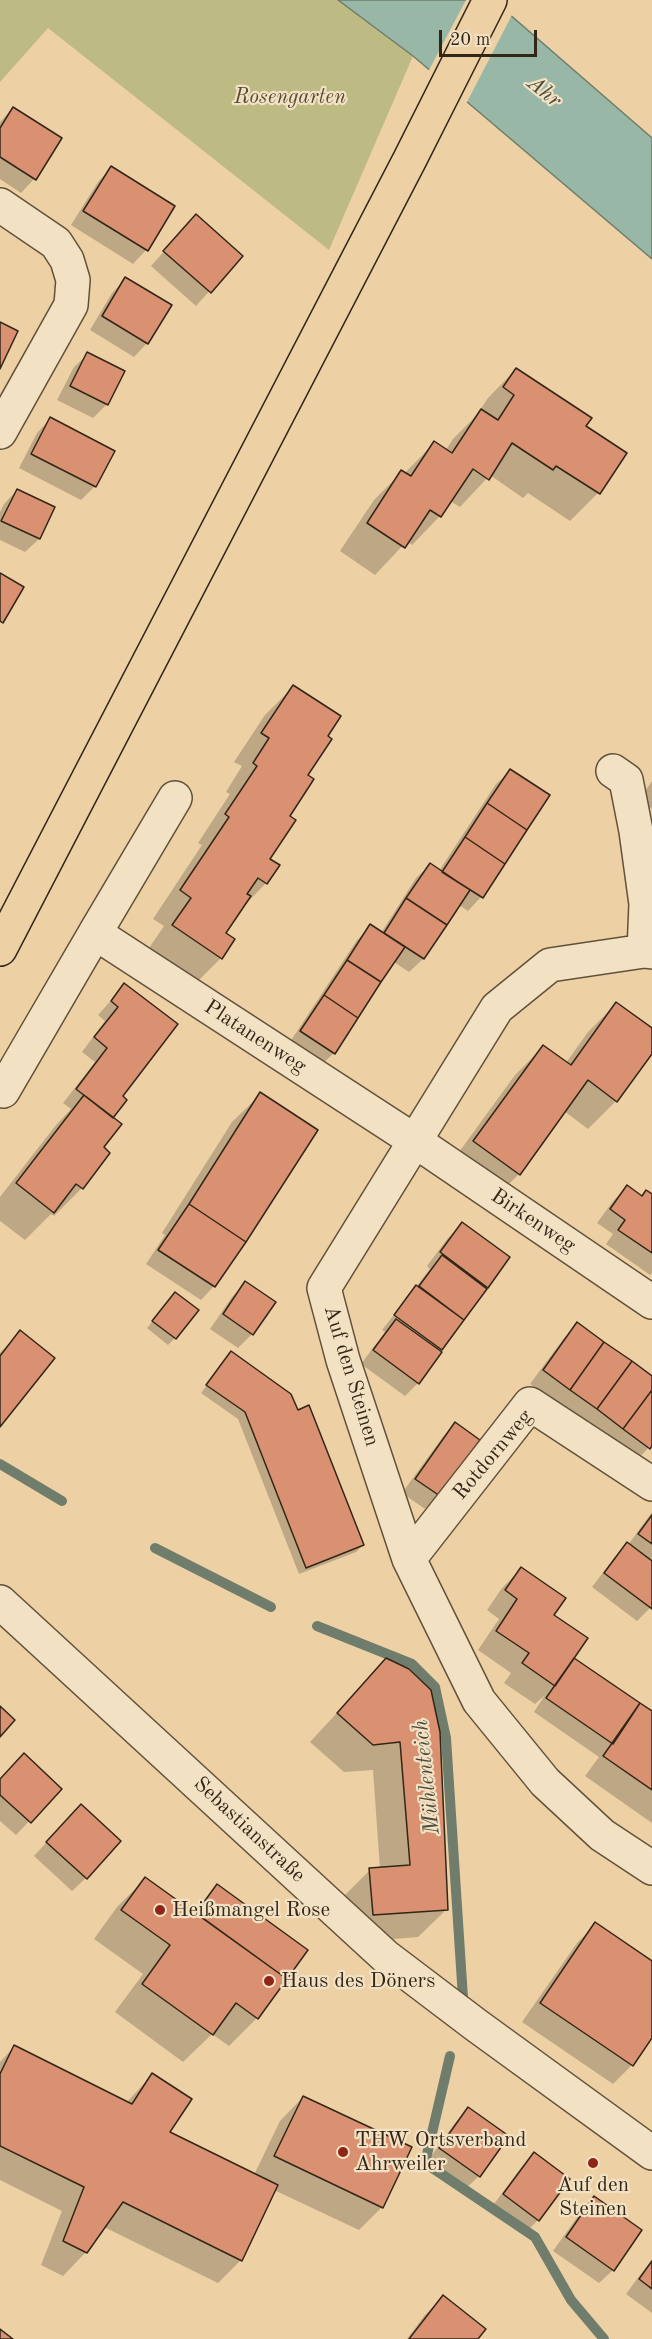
<!DOCTYPE html>
<meta charset="utf-8">
<style>
body{margin:0}
#map{position:relative;width:652px;height:2339px;overflow:hidden;background:#edd1a5;font-family:"Old Standard TT",serif}
canvas{display:block}
.scale{position:absolute;left:439px;top:30px;width:98px;height:27px;box-sizing:border-box;border:3px solid #322618;border-top:0;padding-left:8px;font-size:18px;line-height:21px;white-space:nowrap;color:#322618;-webkit-text-stroke:4px #f3e1c4;paint-order:stroke}
</style>
<div id="map">
<canvas width="652" height="2339"></canvas>
<div class="scale">20 m</div>
</div>
<script>
const ctx = document.querySelector('canvas').getContext('2d');
ctx.lineJoin = 'round';
function paint(path, color) { ctx.fillStyle = color; ctx.fill(path, 'evenodd'); }
const shape = rows => new Path2D(rows.map(r => 'M' + r).join(''));
function strokePath(path, color, width, dash) { ctx.strokeStyle = color; ctx.lineWidth = width; ctx.lineCap = dash ? 'butt' : 'round'; ctx.setLineDash(dash || []); ctx.stroke(path); }
function drawText(font, color, halo, rows, align = 'center') {
  ctx.font = font + ' "Old Standard TT",serif'; ctx.lineWidth = 4.5; ctx.setLineDash([]); ctx.textBaseline = 'middle'; ctx.strokeStyle = halo; ctx.fillStyle = color; for (const [text, x, y, turn = 0] of rows) {
    ctx.save(); ctx.translate(x, y); ctx.rotate((+turn || 0) * Math.PI / 180); ctx.textAlign = isNaN(turn) ? turn : align; if (halo) ctx.strokeText(text, 0, 0); ctx.fillText(text, 0, 0); ctx.restore();
  }
}
paint(shape([
 [0,0,338,0,413,56,329,250,48,28,0,82]
]), '#bdba83');
const water = shape([
 [338,0,493,0,652,138,652,259,413,56,338,0]
]);
paint(water, '#99b7a6');
strokePath(water, '#707d6d', 1.5);
paint(shape([
 [466,0,498,0,513,13,466,104,428,72]
]), '#edd1a5');
paint(shape([
 [13,108,60,138,34,179,21,193,0,179,0,122],
 [111,168,173,207,146,250,133,264,71,225,98,182],
 [183,230,241,256,196,306,151,266],
 [126,279,147,343,134,357,90,330,112,293],
 [88,354,123,372,106,405,93,418,57,400,74,367],
 [516,369,584,427,625,454,598,493,570,521,528,493,523,498,490,475,460,507,450,501,440,516,412,545,407,541,375,575,340,551,374,500,402,472,404,474,434,443,446,450,453,439,476,416,488,398],
 [50,419,113,451,95,486,81,500,19,468,37,433],
 [17,490,53,508,39,539,25,552,0,540,0,512,4,504],
 [293,687,306,776,268,859,266,883,241,909,224,934,221,958,193,986,145,954,164,926,153,919,202,845,198,843,230,794,226,792,242,766,234,762,265,715],
 [510,771,548,796,481,897,468,911,459,905,423,959,409,972,394,962,334,1053,320,1066,288,1045,357,940,371,926,381,933,416,878,430,865,439,871,496,784],
 [652,781,652,809,639,800],
 [125,985,121,1096,102,1148,82,1188,54,1216,51,1214,25,1240,0,1221,0,1197,56,1125,71,1109,63,1103,95,1062,82,1052,105,1021,98,1015],
 [616,1004,652,1030,652,1051,616,1101,588,1129,564,1111,519,1174,491,1202,446,1170,515,1075,543,1047,566,1063,588,1032],
 [261,1094,214,1286,201,1300,146,1264,165,1235,162,1233,232,1122],
 [627,1187,642,1197,652,1196,652,1273,650,1275,606,1244,613,1234,597,1223,614,1200],
 [462,1224,508,1257,418,1383,405,1396,361,1364,385,1332,382,1330,430,1269,427,1266,448,1238],
 [246,1283,274,1302,252,1334,238,1348,210,1329,232,1297],
 [175,1294,175,1338,168,1345,147,1328],
 [578,1324,652,1378,652,1444,636,1461,530,1384,564,1338],
 [20,1332,0,1425,0,1353],
 [231,1353,363,1545,356,1552,299,1574,238,1419,201,1393],
 [455,1424,438,1495,425,1509,402,1493,442,1438],
 [652,1512,652,1606,637,1621,592,1587,614,1558,628,1545],
 [521,1569,552,1615,572,1658,652,1713,652,1823,585,1776,599,1757,534,1712,545,1695,535,1704,504,1683,511,1673,478,1650,499,1619,487,1610,502,1588],
 [386,1660,447,1909,418,1937,345,1943,342,1898,370,1870,380,1869,373,1770,344,1772,310,1742],
 [0,1780,60,1789,16,1835,0,1821],
 [67,1820,86,1878,72,1891,34,1856],
 [145,1879,195,1915,211,1893,306,1950,257,2018,229,2046,212,2034,183,2062,115,2012,143,1974,94,1939,117,1907],
 [596,1924,652,1963,652,2036,632,2065,613,2084,522,2022,577,1943],
 [14,2047,126,2103,152,2075,168,2132,254,2175,280,2121,303,2097,382,2207,359,2230,274,2190,241,2260,218,2283,104,2227,86,2252,63,2276,41,2265,62,2211,0,2180,0,2062],
 [468,2109,479,2176,465,2189,427,2162,455,2123],
 [534,2154,538,2220,525,2233,491,2208,521,2168],
 [594,2198,613,2270,599,2283,553,2251,581,2212],
 [652,2259,652,2313,626,2294],
 [443,2297,476,2339,407,2339,424,2316]
]), '#0003');
strokePath(shape([
 [0,1464,62,1501],
 [155,1548,271,1607],
 [317,1626,412,1664,435,1687,446,1738,463,1998],
 [450,2056,425,2163,535,2237,571,2300,604,2339]
]), '#707d6d', 10);
const building = shape([
 [13,107,62,138,36,180,0,157,0,128,13,107],
 [111,166,175,206,148,251,83,211,111,166],
 [196,214,243,256,211,293,163,251,196,214],
 [125,277,172,305,148,344,102,316,125,277],
 [0,322,18,331,0,369,0,322],
 [87,352,125,371,108,405,70,386,87,352],
 [516,368,592,418,586,426,627,453,600,494,556,466,553,470,512,443,489,480,473,469,441,517,430,510,405,548,367,523,401,470,411,476,434,441,452,453,481,409,498,420,514,395,503,387,516,368],
 [50,417,115,451,96,487,31,454,50,417],
 [17,489,55,507,40,539,1,521,17,489],
 [0,573,24,587,3,623,0,621,0,573],
 [293,685,341,716,328,736,332,739,308,775,314,779,290,816,296,820,270,859,280,865,267,884,258,878,247,894,251,896,226,933,235,939,222,959,172,925,191,898,180,890,229,817,225,814,257,766,253,763,269,738,261,733,293,685],
 [510,769,550,795,527,830,487,803,510,769],
 [487,803,527,830,505,864,465,837,487,803],
 [465,837,505,864,483,898,442,872,465,837],
 [430,863,470,890,447,925,406,898,430,863],
 [406,898,447,925,424,959,384,933,406,898],
 [370,924,405,947,381,982,347,960,370,924],
 [347,960,381,982,358,1018,324,995,347,960],
 [124,983,178,1024,123,1096,127,1100,113,1118,76,1089,107,1048,94,1037,118,1007,111,1001,124,983],
 [324,995,358,1018,335,1054,300,1031,324,995],
 [616,1002,652,1028,652,1054,617,1102,588,1080,520,1175,473,1141,543,1045,571,1065,616,1002],
 [260,1092,318,1130,246,1242,189,1204,260,1092],
 [84,1095,122,1124,104,1147,110,1153,83,1189,76,1184,54,1213,16,1183,84,1095],
 [627,1185,642,1196,646,1190,652,1194,652,1253,618,1230,625,1220,610,1209,627,1185],
 [189,1204,246,1242,215,1287,158,1250,189,1204],
 [462,1222,510,1257,488,1288,440,1252,462,1222],
 [442,1255,487,1289,464,1320,419,1286,442,1255],
 [245,1281,276,1302,253,1335,223,1314,245,1281],
 [416,1285,464,1320,442,1350,394,1315,416,1285],
 [175,1292,199,1310,176,1339,152,1321,175,1292],
 [396,1319,442,1352,419,1384,373,1350,396,1319],
 [577,1322,604,1342,570,1390,543,1370,577,1322],
 [20,1330,55,1358,0,1427,0,1356,20,1330],
 [604,1342,632,1361,597,1409,570,1390,604,1342],
 [231,1351,291,1394,298,1410,309,1405,364,1545,306,1568,245,1412,206,1385,231,1351],
 [632,1361,652,1376,652,1390,623,1429,597,1409,632,1361],
 [652,1390,652,1446,650,1449,623,1429,652,1390],
 [455,1422,480,1440,440,1496,415,1479,455,1422],
 [652,1515,652,1544,638,1534,652,1515],
 [627,1542,652,1561,652,1609,604,1573,627,1542],
 [521,1567,566,1598,554,1615,588,1638,555,1686,522,1663,529,1653,496,1631,517,1599,505,1590,521,1567],
 [386,1658,409,1669,431,1690,440,1732,448,1910,373,1915,369,1868,410,1865,400,1742,373,1745,337,1713,386,1658],
 [574,1658,640,1703,613,1744,546,1698,574,1658],
 [640,1703,652,1711,652,1790,603,1756,640,1703],
 [0,1706,15,1720,0,1737,0,1706],
 [24,1753,62,1789,31,1823,0,1795,0,1779,24,1753],
 [81,1804,121,1841,87,1879,46,1842,81,1804],
 [145,1877,287,1979,258,2019,236,2003,213,2035,142,1984,170,1945,121,1910,145,1877],
 [217,1884,308,1950,287,1979,196,1913,217,1884],
 [595,1922,652,1961,652,2038,633,2066,540,2003,595,1922],
 [14,2045,132,2104,152,2073,192,2099,170,2132,278,2185,242,2261,123,2202,87,2253,63,2241,84,2187,0,2146,0,2074,14,2045],
 [303,2096,412,2147,383,2208,274,2156,303,2096],
 [468,2107,509,2136,480,2177,439,2148,468,2107],
 [534,2152,570,2179,539,2221,503,2194,534,2152],
 [594,2196,642,2230,614,2271,566,2237,594,2196],
 [652,2261,652,2289,639,2279,652,2261],
 [443,2295,486,2329,478,2339,409,2339,443,2295],
 [0,2329,13,2339,0,2339,0,2329]
]);
paint(building, '#d99171');
strokePath(building, '#322618', 1.5);
const minor = shape([
 [0,205,56,243,67,260,73,280,71,305,0,432],
 [613,771,626,780,636,831,646,904,644,951],
 [175,798,95,933,415,1141,652,1302],
 [652,952,644,951,550,965,497,1008,324,1288,343,1360,409,1559,479,1701,545,1782,602,1835,652,1868],
 [3,1091,95,933],
 [409,1559,530,1404,652,1484],
 [0,1602,385,1956,476,2025,652,2153]
]);
const major = shape([
 [0,949,410,159,490,0]
]);
strokePath(minor, '#61513b', 36);
strokePath(major, '#322618', 36);
strokePath(minor, '#f3e1c4', 33);
strokePath(major, '#edd1a5', 33);
for (const [x, y, r, color] of [
 [160,1910,6,"#8f2418"],
 [269,1981,6,"#8f2418"],
 [343,2152,6,"#8f2418"],
 [593,2163,6,"#8f2418"]
]) { const dot = new Path2D(); dot.arc(x, y, r, 0, 2 * Math.PI); ctx.fillStyle = color; ctx.fill(dot); strokePath(dot, '#f3e1c4', 2); }
drawText('italic 21px', '#554b33', '#f3e1c4', [
 ["Rosengarten",290,97]
]);
drawText('21px', '#322618', '#f3e1c4', [
 ["Platanenweg",255,1037,33],
 ["Birkenweg",533,1221,34],
 ["Auf den Steinen",351,1376,73],
 ["Rotdornweg",493,1455,-50],
 ["Sebastianstraße",249,1830,43]
]);
drawText('21px', '#322618', '#f3e1c4', [
 ["Heißmangel Rose",172,1910],
 ["Haus des Döners",281,1981],
 ["THW Ortsverband",355,2140],
 ["Ahrweiler",355,2164],
 ["Auf den",593,2185,"center"],
 ["Steinen",593,2209,"center"]
], 'left');
drawText('italic 22px', '#4c4a3c', '#f3e1c4', [
 ["Ahr",544,92,39],
 ["Mühlenteich",427,1777,-96]
]);
</script>
